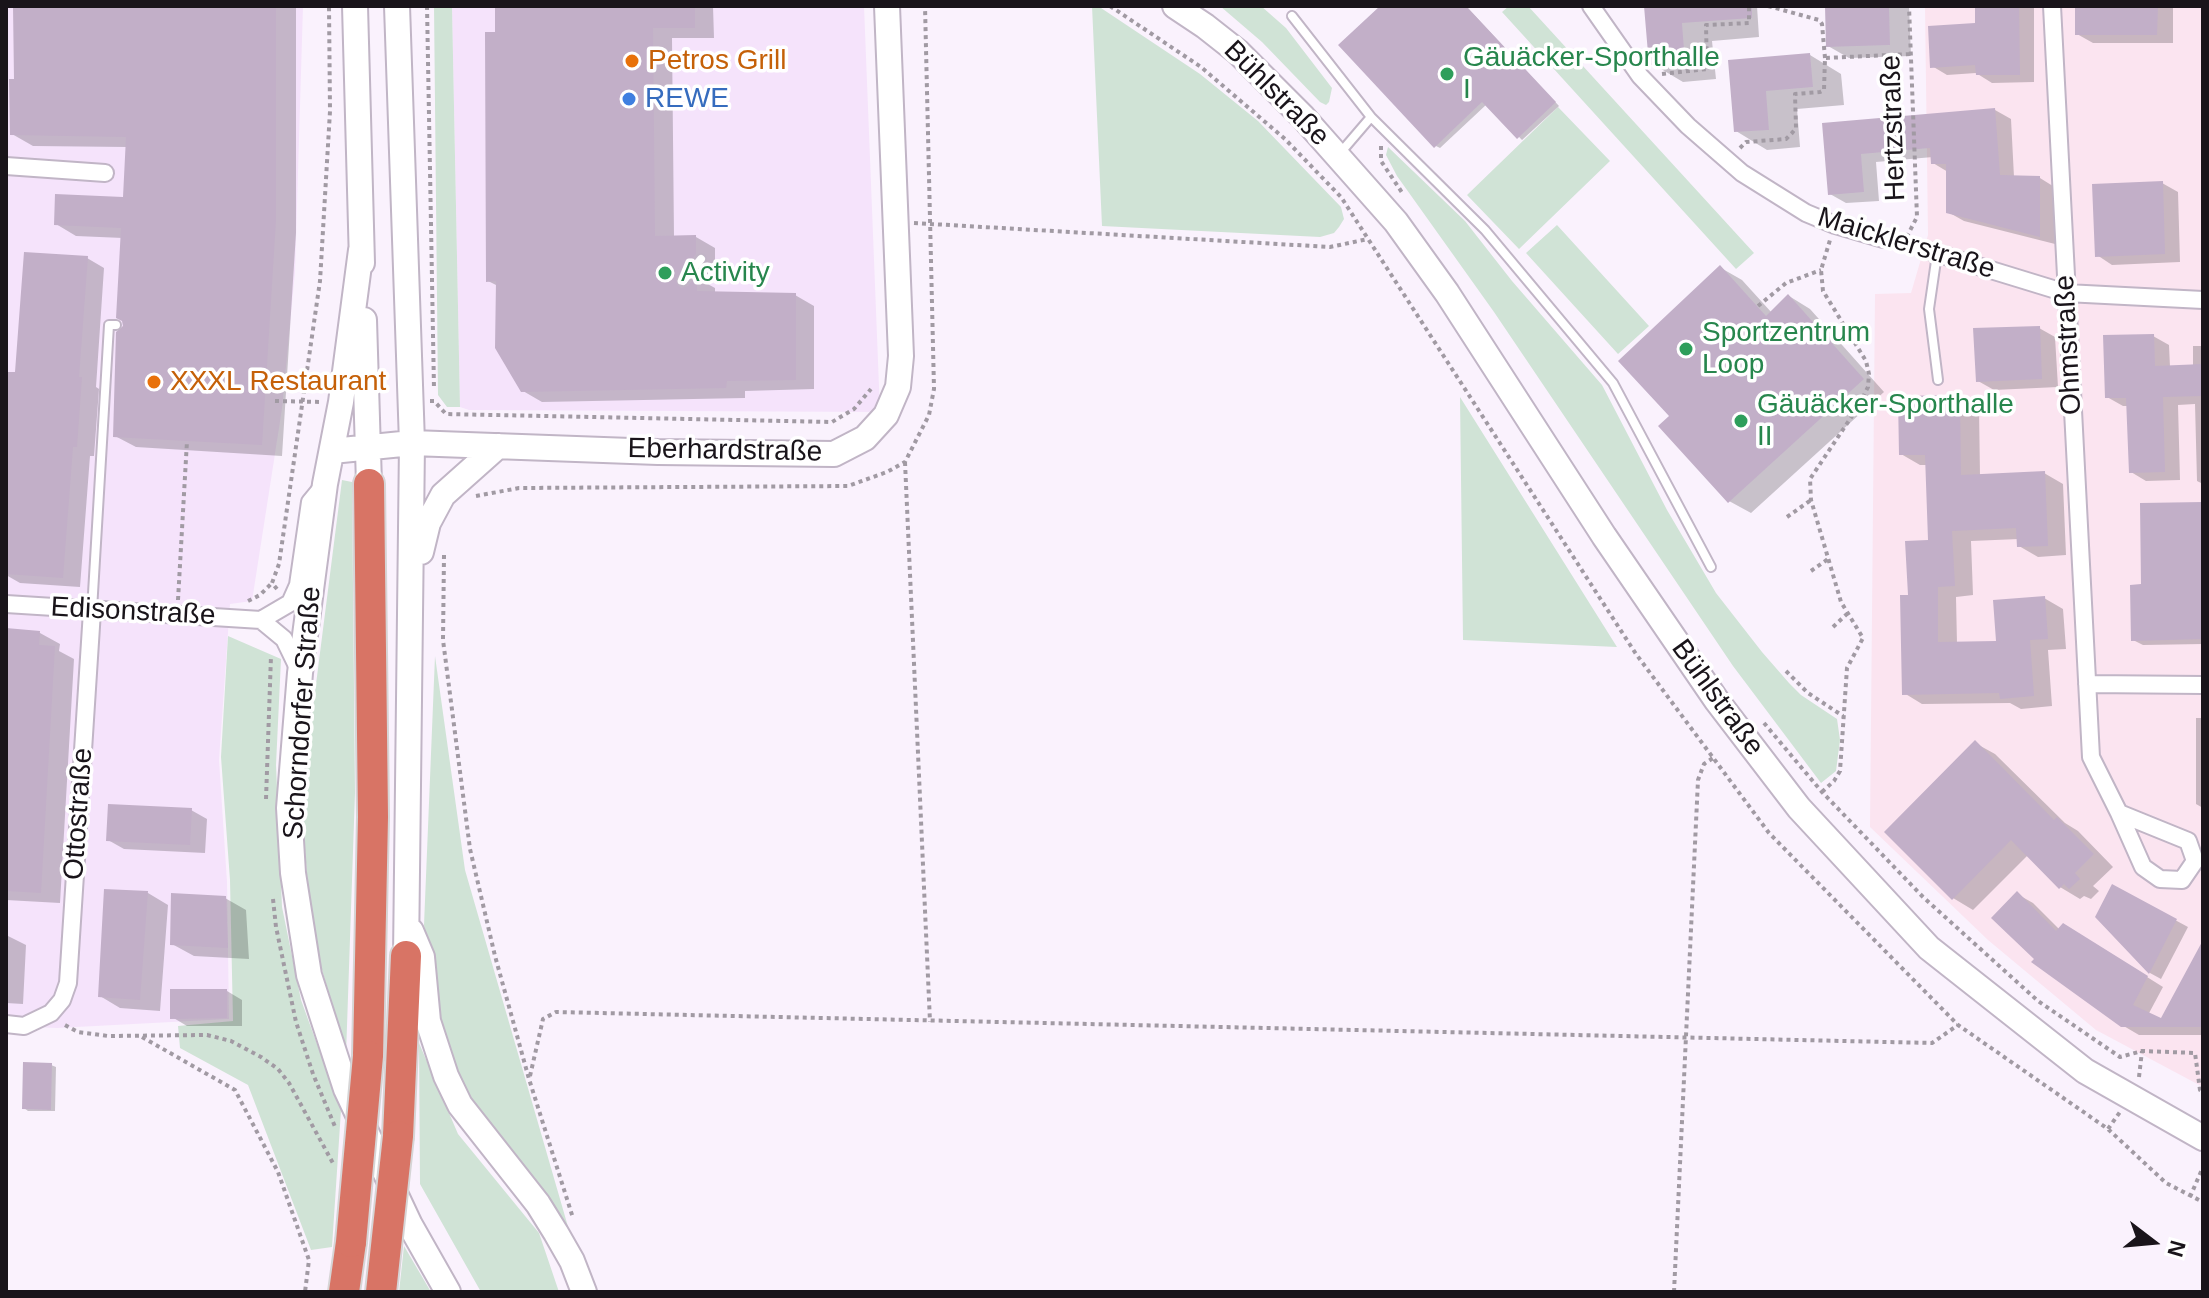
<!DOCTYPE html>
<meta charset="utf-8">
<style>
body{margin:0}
#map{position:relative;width:2209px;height:1298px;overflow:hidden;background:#faf2fd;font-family:Helvetica,sans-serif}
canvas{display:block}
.frame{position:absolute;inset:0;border:8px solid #19141a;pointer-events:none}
.north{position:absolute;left:2113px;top:1202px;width:80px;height:80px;-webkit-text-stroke:6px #fff;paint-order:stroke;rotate:106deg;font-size:22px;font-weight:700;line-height:32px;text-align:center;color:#19141a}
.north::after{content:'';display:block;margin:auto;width:28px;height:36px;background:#19141a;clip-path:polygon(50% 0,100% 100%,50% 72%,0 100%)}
</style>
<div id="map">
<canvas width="2209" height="1298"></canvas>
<div class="frame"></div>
<div class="north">N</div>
</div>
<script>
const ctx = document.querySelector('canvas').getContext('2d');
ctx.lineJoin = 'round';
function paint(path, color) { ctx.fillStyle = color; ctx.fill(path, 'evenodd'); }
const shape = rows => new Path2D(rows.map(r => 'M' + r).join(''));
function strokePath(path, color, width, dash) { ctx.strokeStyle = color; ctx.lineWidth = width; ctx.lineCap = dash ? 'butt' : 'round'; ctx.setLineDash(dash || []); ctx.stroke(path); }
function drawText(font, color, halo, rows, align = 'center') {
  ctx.font = font + ' Helvetica,sans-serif'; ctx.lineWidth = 7; ctx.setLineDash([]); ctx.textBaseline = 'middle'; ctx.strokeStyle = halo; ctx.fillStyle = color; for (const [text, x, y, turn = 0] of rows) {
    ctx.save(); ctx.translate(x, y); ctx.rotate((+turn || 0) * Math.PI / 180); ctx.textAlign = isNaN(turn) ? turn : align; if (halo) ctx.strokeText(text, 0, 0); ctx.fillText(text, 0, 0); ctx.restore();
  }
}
paint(shape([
 [6,6,303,6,295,272,282,409,252,601,230,604,219,760,227,882,229,1019,57,1028,6,1026],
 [452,6,864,6,880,412,469,410,460,407]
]), '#f5e3fb');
paint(shape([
 [1925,6,2203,6,2203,1087,2096,1030,1988,940,1870,827,1875,294,1911,293,1928,235]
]), '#fbe4f0');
paint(shape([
 [434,6,452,6,460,407,447,407,438,395],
 [1092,6,1098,6,1200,74,1258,121,1341,207,1344,219,1339,227,1334,233,1320,237,1102,226],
 [1220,6,1261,6,1286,28,1332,88,1329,102,1326,105,1320,102,1262,42],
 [1509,6,1528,6,1754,253,1736,269,1502,12],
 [1558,107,1610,161,1519,249,1467,195],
 [1388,147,1465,221,1512,281,1602,385,1667,510,1716,593,1762,652,1789,683,1801,695,1837,719,1840,740,1836,771,1821,783,1733,666,1494,312,1397,176,1386,155],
 [1557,225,1649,326,1618,354,1526,253],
 [1460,397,1617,647,1463,640],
 [342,480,352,482,355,793,346,1055,312,934,301,802],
 [228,636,281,659,276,765,282,907,301,1000,341,1110,332,1247,311,1250,248,1085,180,1048,178,1026,233,1021,230,880,221,757],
 [435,656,465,870,573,1244,465,1096,437,1025,424,925],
 [419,1043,458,1134,539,1233,559,1292,481,1292,420,1184],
 [404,1246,431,1292,399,1292]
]), '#d0e3d6');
paint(shape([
 [15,6,55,6,62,10,135,10,135,6,296,6,296,233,282,456,136,447,115,436,125,326,123,238,76,236,56,224,125,199,127,147,33,146,12,134,16,81],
 [497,6,713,6,714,38,672,38,674,237,696,237,715,248,715,265,702,281,715,288,715,293,795,295,814,306,814,389,745,391,745,398,542,402,523,391,498,286,488,281],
 [1383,6,1466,6,1559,106,1522,140,1487,104,1440,148,1436,146],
 [1646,6,1757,6,1759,37,1712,41,1716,79,1683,82,1651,63],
 [1827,6,1909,6,1911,56,1849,58,1828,46],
 [1977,6,2034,6,2034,82,1992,83,1976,73,1947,75,1932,66,1977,25],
 [2077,6,2173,6,2173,43,2093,43,2077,34],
 [1810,55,1841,74,1844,105,1797,109,1800,147,1767,150,1736,131,1730,62],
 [1995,110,2011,119,2014,177,2040,178,2056,188,2055,244,1964,221,1948,212,1948,172,1933,163,1933,157,1876,162,1879,201,1846,203,1830,194,1824,125],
 [2162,183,2178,192,2180,262,2112,265,2097,255],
 [87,258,104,268,96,387,99,389,94,456,90,456,80,587,20,583,6,575,10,465,6,465,6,374,17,375],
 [1721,268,1742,280,1772,313,1789,296,1810,309,1884,392,1751,513,1729,501,1671,416],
 [2039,328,2055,337,2058,387,1994,390,1978,381],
 [2153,336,2169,345,2170,367,2193,366,2193,346,2203,346,2203,484,2197,481,2195,404,2178,405,2180,480,2146,481,2131,472,2129,406,2123,406,2107,397],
 [1960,397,1979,408,1980,476,2044,473,2063,484,2066,555,2038,557,2019,546,2019,539,1971,541,1973,595,1956,597,1957,644,1998,643,2044,598,2063,609,2066,649,2048,650,2052,706,2021,709,2010,703,1922,704,1904,693,1910,597,1930,542,1927,465,1920,465,1901,454],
 [2203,504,2203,644,2143,645,2133,640,2143,586],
 [6,630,40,633,60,644,59,651,74,659,60,903,6,900],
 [2196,718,2203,718,2203,808,2196,804],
 [1975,743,1995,754,2065,823,2078,831,2113,867,2093,886,2099,891,2091,899,2084,896,2080,899,2060,887,2028,855,1973,910,1953,898],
 [191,810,207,819,205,853,124,849,108,840],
 [2114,887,2188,927,2161,979,2150,973,2098,917],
 [106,891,148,893,168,905,160,1011,120,1008,100,996],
 [2017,894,2033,903,2060,930,2080,935,2163,987,2148,1015,2162,1021,2203,944,2203,1035,2139,1035,2122,1025,2036,959],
 [225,898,246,910,249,959,194,956,172,944],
 [6,935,26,945,23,1004,6,1003],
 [227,991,242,1000,242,1026,187,1026,172,1017],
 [51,1065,56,1067,55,1111,28,1111,24,1108]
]), '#0003');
paint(shape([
 [13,6,51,6,51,8,276,6,276,220,262,445,113,437,116,332,123,326,122,321,116,318,121,228,54,225,55,194,123,197,126,137,10,135,9,79,14,79],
 [495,6,695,6,695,28,653,28,655,236,696,235,696,254,676,279,677,284,681,288,688,286,697,275,697,291,796,293,796,380,727,381,726,388,521,392,495,348,496,281,486,282,485,32,495,32],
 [1380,6,1466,6,1556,102,1517,139,1482,102,1434,148,1338,45],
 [1644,6,1752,6,1752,18,1682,23,1685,62,1649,65],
 [1825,6,1889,6,1890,45,1826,47],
 [1975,6,2019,6,2020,75,1976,75,1975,65,1930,68,1928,26,1975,23],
 [2075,6,2158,6,2157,35,2075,35],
 [1810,53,1813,87,1766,91,1769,130,1734,132,1728,60],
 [1995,108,2000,175,2040,176,2040,237,1946,213,1946,164,1931,164,1930,148,1861,154,1864,192,1828,195,1822,123],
 [2163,181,2165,254,2095,257,2092,184],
 [24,252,88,256,79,377,82,377,77,447,73,447,63,578,6,574,8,457,6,457,6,372,15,372],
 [1720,265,1766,316,1788,294,1864,379,1728,503,1658,426,1669,416,1618,361],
 [2040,326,2042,379,1976,382,1973,328],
 [2154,334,2155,366,2203,364,2203,396,2163,397,2165,472,2129,473,2126,398,2105,398,2103,335],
 [1960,395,1961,475,2045,471,2048,546,2017,547,2016,528,1952,531,1955,586,1938,587,1938,642,1996,641,1993,600,2045,596,2048,639,2030,640,2034,696,2000,699,1999,693,1902,695,1900,595,1908,595,1905,541,1928,540,1925,455,1899,455,1898,396],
 [2203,502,2203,639,2131,641,2130,585,2141,584,2140,503],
 [6,628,40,631,39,645,55,646,41,893,6,891],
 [1975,740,2054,820,2057,817,2094,854,2075,873,2080,879,2069,889,2064,884,2059,889,2011,840,1952,900,1884,832],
 [108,804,192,808,190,845,106,841],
 [2112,884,2177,919,2149,974,2095,917],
 [104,889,148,891,140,1000,98,997],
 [2017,891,2056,931,2063,923,2148,976,2133,1005,2161,1018,2203,940,2203,1027,2121,1027,2031,962,2034,959,1991,918],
 [171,893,226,896,228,948,170,945],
 [170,989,227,989,227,1018,170,1019],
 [23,1062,52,1063,51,1110,22,1109]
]), '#c2afc8');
const lane = shape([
 [1292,16,1371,117,1341,152],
 [1371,117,1485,230,1613,383,1711,567],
 [1937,254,1929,309,1938,380],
 [683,281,701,259],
 [92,610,109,325,116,325]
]);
const street = shape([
 [1591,6,1640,76,1688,126,1742,173,1806,213,1835,225,1883,239],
 [2052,6,2091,757,2119,813,2143,867,2160,879,2182,880,2195,861,2188,841,2119,813],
 [6,166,105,173],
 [1929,251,2066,293,2203,300],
 [6,604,261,620,290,603,298,585,310,502,324,485],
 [261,620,284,639,300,672],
 [2087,684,2203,685],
 [6,1024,24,1026,51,1013,62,1000,68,983,92,611]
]);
const secondary = shape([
 [355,6,362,263],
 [397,6,412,443,406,956],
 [1175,6,1205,26,1238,52,1303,117,1396,222,1447,293,1604,536,1717,701,1799,808,1929,948,2085,1071,2203,1138],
 [361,250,341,402,325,484,300,673,289,808,293,873,309,975,346,1089,410,1225,448,1292],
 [364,320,369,484],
 [332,451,412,443,658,452,834,454,865,438,886,415,898,387,901,356,887,6],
 [421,552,428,523,443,495,498,446],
 [411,931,422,957,428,1021,446,1076,460,1105,538,1204,556,1233,572,1261,584,1292]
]);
const highway = shape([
 [368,1056,373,817,369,484],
 [398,1136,406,956],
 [344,1292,351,1242]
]);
strokePath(lane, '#c1b5c6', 12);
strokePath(street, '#c1b5c6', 20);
strokePath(secondary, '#c1b5c6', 28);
strokePath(highway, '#d6d5d6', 34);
strokePath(shape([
 [427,6,434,389],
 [1110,6,1201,67,1285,139,1341,197,1636,654,1769,833,1958,1025,2108,1129,2166,1183,2203,1202],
 [1768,6,1819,20,1822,24,1825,58],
 [1662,74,1707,69,1706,25,1749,23,1749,6],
 [1381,146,1381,161,1403,194],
 [1740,148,1746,142,1786,139,1792,133,1796,128,1795,94,1820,92,1824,90,1825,58,1911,54],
 [914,223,1330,247,1368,239],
 [1903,244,1917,217,1909,6],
 [1758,306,1786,283,1821,270],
 [275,401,321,402],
 [430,401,434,401,446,414,832,422,854,409,871,389],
 [905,462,930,1022],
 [476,496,519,488,848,486,887,472,905,462,929,415,934,389,925,6],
 [1787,517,1811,500],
 [444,555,443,640,470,849,495,956,529,1079,573,1218],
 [1811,571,1828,559],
 [277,589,272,583,279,564,320,281,330,111,329,6],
 [178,600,187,441],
 [248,601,260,595,272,583],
 [1833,627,1848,613],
 [1786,671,1808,693,1843,716],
 [1764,723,1822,792,1923,897,2038,1001,2120,1057,2142,1051,2195,1053,2200,1090,2203,1092],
 [1822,792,1834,781,1840,771,1847,668,1863,638,1841,602,1811,500,1810,479,1858,407,1868,387,1869,374,1866,361,1823,291,1821,270,1830,240],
 [266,799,271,656],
 [273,899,276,927,296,1022,313,1074,336,1129],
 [65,1025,78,1032,108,1036,207,1035,231,1041,261,1057,278,1069,289,1083,334,1165],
 [142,1037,235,1090,278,1172,309,1260,305,1292],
 [530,1076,543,1019,556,1012,1932,1043,1958,1025],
 [2139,1077,2142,1051],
 [2108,1129,2120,1112],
 [2190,1197,2203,1167],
 [1674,1292,1698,780,1704,764,1713,758]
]), '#a19aa3', 4, [4, 4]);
strokePath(lane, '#fff', 8);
strokePath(street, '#fff', 16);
strokePath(secondary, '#fff', 24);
strokePath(highway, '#d87465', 30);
const highwayBridge = shape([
 [351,1242,368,1056],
 [381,1292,398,1136]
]);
strokePath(highwayBridge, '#d6d5d6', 34, []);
strokePath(highwayBridge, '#d87465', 30);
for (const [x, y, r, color] of [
 [632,61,8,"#e8710a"],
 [1447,74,8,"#2e9e5b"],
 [629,99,8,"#3f7fe0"],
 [665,273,8,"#2e9e5b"],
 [1686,349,8,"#2e9e5b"],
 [154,382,8,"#e8710a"],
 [1741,421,8,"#2e9e5b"]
]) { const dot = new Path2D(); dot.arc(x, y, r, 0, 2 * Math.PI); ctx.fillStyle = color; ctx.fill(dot); strokePath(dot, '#fff', 3); }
drawText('28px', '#27864d', '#fff', [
 ["Gäuäcker-Sporthalle",1463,58],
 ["I",1463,90],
 ["Activity",681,273],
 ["Sportzentrum",1702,333],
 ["Loop",1702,365],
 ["Gäuäcker-Sporthalle",1757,405],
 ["II",1757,437]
], 'left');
drawText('28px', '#c56008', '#fff', [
 ["Petros Grill",648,61],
 ["XXXL Restaurant",170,382]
], 'left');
drawText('28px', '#19141a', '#fff', [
 ["Bühlstraße",1276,94,45],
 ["Hertzstraße",1894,128,-92],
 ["Maicklerstraße",1906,244,17],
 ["Ohmstraße",2069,345,-93],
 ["Eberhardstraße",725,451,1],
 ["Edisonstraße",133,612,3],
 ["Bühlstraße",1717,698,54],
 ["Schorndorfer Straße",303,713,-86],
 ["Ottostraße",79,814,-86]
]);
drawText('28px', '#366cbe', '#fff', [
 ["REWE",645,99]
], 'left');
</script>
